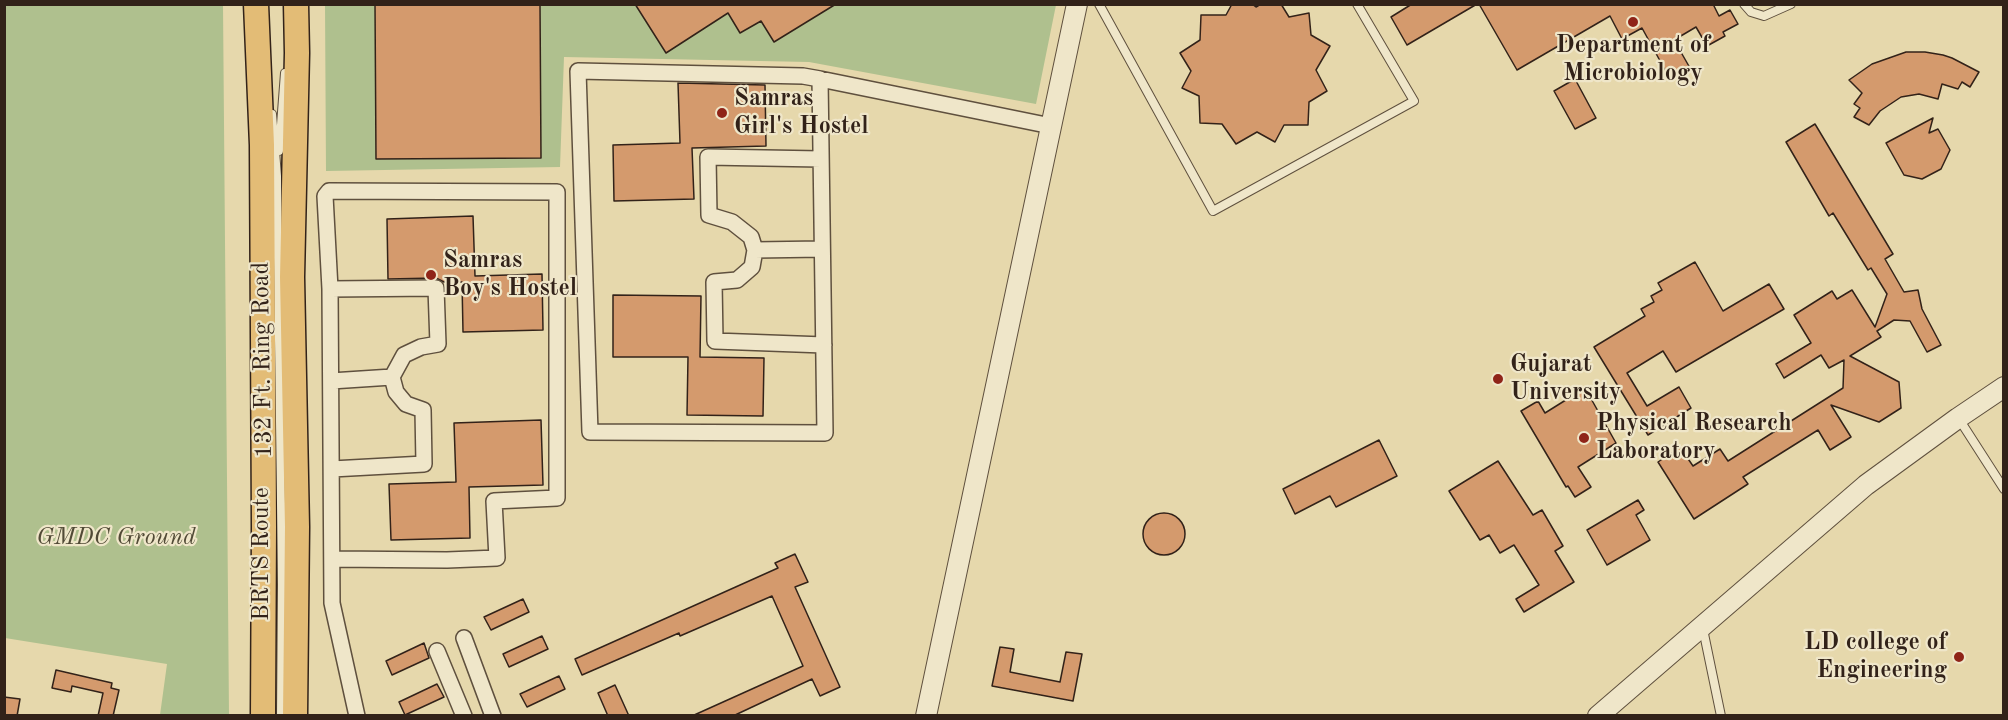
<!DOCTYPE html>
<style>
body{margin:0}
#map{position:relative;width:2008px;height:720px;overflow:hidden;background:#e6d8ac;font-family:"Old Standard TT",serif}
canvas{display:block}
.frame{position:absolute;inset:0;border:6px solid #322219;pointer-events:none}
</style>
<div id="map">
<canvas width="2008" height="720"></canvas>
<div class="frame"></div>
</div>
<script>
const ctx = document.querySelector('canvas').getContext('2d');
ctx.lineJoin = 'round';
function paint(path, color) { ctx.fillStyle = color; ctx.fill(path, 'evenodd'); }
const shape = rows => new Path2D(rows.map(r => 'M' + r).join(''));
function strokePath(path, color, width, dash) { ctx.strokeStyle = color; ctx.lineWidth = width; ctx.lineCap = dash ? 'butt' : 'round'; ctx.setLineDash(dash || []); ctx.stroke(path); }
function drawText(font, color, halo, rows, align = 'center') {
  ctx.font = font + ' "Old Standard TT",serif'; ctx.lineWidth = 4.5; ctx.setLineDash([]); ctx.textBaseline = 'middle'; ctx.strokeStyle = halo; ctx.fillStyle = color; for (const [text, x, y, turn = 0] of rows) {
    ctx.save(); ctx.translate(x, y); ctx.rotate((+turn || 0) * Math.PI / 180); ctx.textAlign = isNaN(turn) ? turn : align; if (halo) ctx.strokeText(text, 0, 0); ctx.fillText(text, 0, 0); ctx.restore();
  }
}
paint(shape([
 [4,5,223,5,229,715,160,715,167,664,5,638],
 [325,5,1056,5,1036,104,809,62,564,57,560,167,326,171]
]), '#afc08e');
const building = shape([
 [375,4,540,4,541,158,376,159,375,4],
 [635,4,836,4,774,42,761,21,740,33,728,13,666,53,635,4],
 [1232,4,1252,4,1256,7,1261,4,1281,4,1289,17,1309,13,1311,35,1330,46,1316,70,1327,91,1309,102,1308,125,1284,125,1275,142,1257,132,1236,144,1222,124,1200,123,1199,96,1182,88,1191,71,1180,53,1200,40,1201,15,1226,15,1232,4],
 [1412,4,1477,4,1407,45,1391,17,1412,4],
 [1479,4,1713,4,1719,16,1730,10,1738,24,1723,32,1725,36,1707,46,1696,27,1674,40,1690,68,1670,79,1642,28,1622,39,1610,16,1517,70,1479,4],
 [1906,52,1925,52,1943,55,1952,58,1979,72,1970,87,1962,82,1958,89,1942,84,1938,99,1919,94,1901,97,1880,111,1869,125,1854,117,1860,108,1854,104,1862,93,1849,80,1872,64,1906,52],
 [1575,79,1596,118,1575,129,1554,91,1575,79],
 [678,83,765,85,766,146,692,148,694,199,614,201,613,145,680,143,678,83],
 [1933,118,1929,133,1938,129,1950,150,1941,169,1922,179,1904,175,1886,143,1933,118],
 [1815,124,1893,254,1885,259,1904,292,1918,290,1922,309,1941,345,1927,352,1910,321,1894,320,1877,331,1881,337,1850,356,1899,382,1901,408,1879,422,1831,405,1851,437,1830,450,1818,430,1743,477,1748,484,1694,519,1658,462,1680,447,1693,466,1720,449,1728,461,1843,388,1844,360,1829,368,1821,355,1784,378,1776,364,1811,343,1794,315,1832,291,1837,299,1852,290,1875,327,1887,294,1871,268,1868,270,1833,213,1829,216,1786,142,1815,124],
 [473,216,475,276,542,274,543,330,463,332,462,282,444,282,436,278,388,279,387,219,473,216],
 [1695,262,1723,311,1769,284,1784,309,1676,372,1663,351,1627,373,1647,406,1679,387,1691,408,1648,435,1594,347,1645,316,1641,309,1654,302,1651,296,1662,290,1658,283,1695,262],
 [613,295,701,296,700,357,764,358,763,416,687,415,688,357,613,357,613,295],
 [1585,388,1616,443,1578,467,1591,487,1575,497,1568,486,1566,487,1521,411,1538,401,1545,413,1585,388],
 [541,420,543,485,469,487,470,538,391,540,389,484,456,482,454,423,541,420],
 [1379,440,1397,476,1336,507,1330,496,1295,514,1283,489,1379,440],
 [1498,461,1533,515,1542,510,1563,546,1555,551,1574,582,1524,612,1516,599,1539,585,1514,545,1500,553,1489,535,1480,540,1449,491,1498,461],
 [1638,500,1644,510,1636,515,1650,540,1607,565,1587,530,1638,500],
 '1143 534a21 21 0 1 1 42 0a21 21 0 1 1-42 0Z',
 [795,554,808,582,795,587,840,687,820,696,812,679,733,716,692,716,803,666,772,596,680,636,679,633,582,675,575,659,778,568,775,563,795,554],
 [523,599,529,612,491,630,484,617,523,599],
 [542,636,548,649,509,667,503,654,542,636],
 [424,643,429,658,392,675,386,661,424,643],
 [1000,647,1014,649,1010,672,1060,682,1066,652,1082,654,1073,701,992,686,1000,647],
 [56,670,112,683,111,688,119,690,113,716,98,716,103,693,72,686,71,692,52,688,56,670],
 [559,676,565,689,527,707,520,694,559,676],
 [437,684,444,697,405,715,399,702,437,684],
 [615,685,629,716,608,716,598,693,615,685],
 [4,697,20,699,17,716,4,716,4,697]
]);
paint(building, '#d49a6d');
strokePath(building, '#322219', 1.5);
const service = shape([
 [1099,4,1213,211,1414,101,1357,4],
 [1744,4,1751,12,1764,16,1791,4],
 [272,114,277,176,282,585,281,716],
 [279,151,285,73],
 [1959,419,2004,489],
 [1703,629,1721,716]
]);
const minor = shape([
 [820,79,825,433,590,432,578,71,803,76,820,79,1051,126],
 [821,159,708,157,709,215,732,222,751,237,755,250,752,267,737,280,714,282,715,341,824,345],
 [755,250,822,249],
 [330,289,436,288,438,344,421,347,404,355,392,377,396,392,406,404,423,410,424,464,332,469],
 [331,381,392,377],
 [332,559,447,560,497,558,494,501,557,498,557,192,329,191,325,196,330,289,332,603,357,716],
 [464,638,493,716],
 [437,651,464,716]
]);
const tertiary = shape([
 [926,716,1077,4],
 [1598,716,1866,485,1958,418,2004,387]
]);
const primary = shape([
 [256,4,262,145,264,527,263,716],
 [295,716,297,527,292,277,297,53,296,4]
]);
strokePath(service, '#5f503e', 10);
strokePath(minor, '#5f503e', 18);
strokePath(tertiary, '#5f503e', 22);
strokePath(primary, '#322219', 27);
strokePath(service, '#efe6c9', 8);
strokePath(minor, '#efe6c9', 15);
strokePath(tertiary, '#efe6c9', 20);
strokePath(primary, '#e3bc76', 24);
for (const [x, y, r, color] of [
 [1633,22,6,"#8f2418"],
 [722,113,6,"#8f2418"],
 [431,275,6,"#8f2418"],
 [1498,379,6,"#8f2418"],
 [1584,438,6,"#8f2418"],
 [1959,657,6,"#8f2418"]
]) { const dot = new Path2D(); dot.arc(x, y, r, 0, 2 * Math.PI); ctx.fillStyle = color; ctx.fill(dot); strokePath(dot, '#efe6c9', 2); }
drawText('bold 24px', '#322219', '#efe6c9', [
 ["Department of",1633,46,"center"],
 ["Microbiology",1633,74,"center"],
 ["Samras",734,99],
 ["Girl's Hostel",734,127],
 ["Samras",443,261],
 ["Boy's Hostel",443,289],
 ["Gujarat",1510,365],
 ["University",1510,393],
 ["Physical Research",1596,424],
 ["Laboratory",1596,452],
 ["LD college of",1947,643,"right"],
 ["Engineering",1947,671,"right"]
], 'left');
drawText('24px', '#322219', '#efe6c9', [
 ["132 Ft. Ring Road",263,360,-91],
 ["BRTS Route",262,554,-90]
]);
drawText('italic 24px', '#514a36', '#efe6c9', [
 ["GMDC Ground",116,538]
]);
</script>
